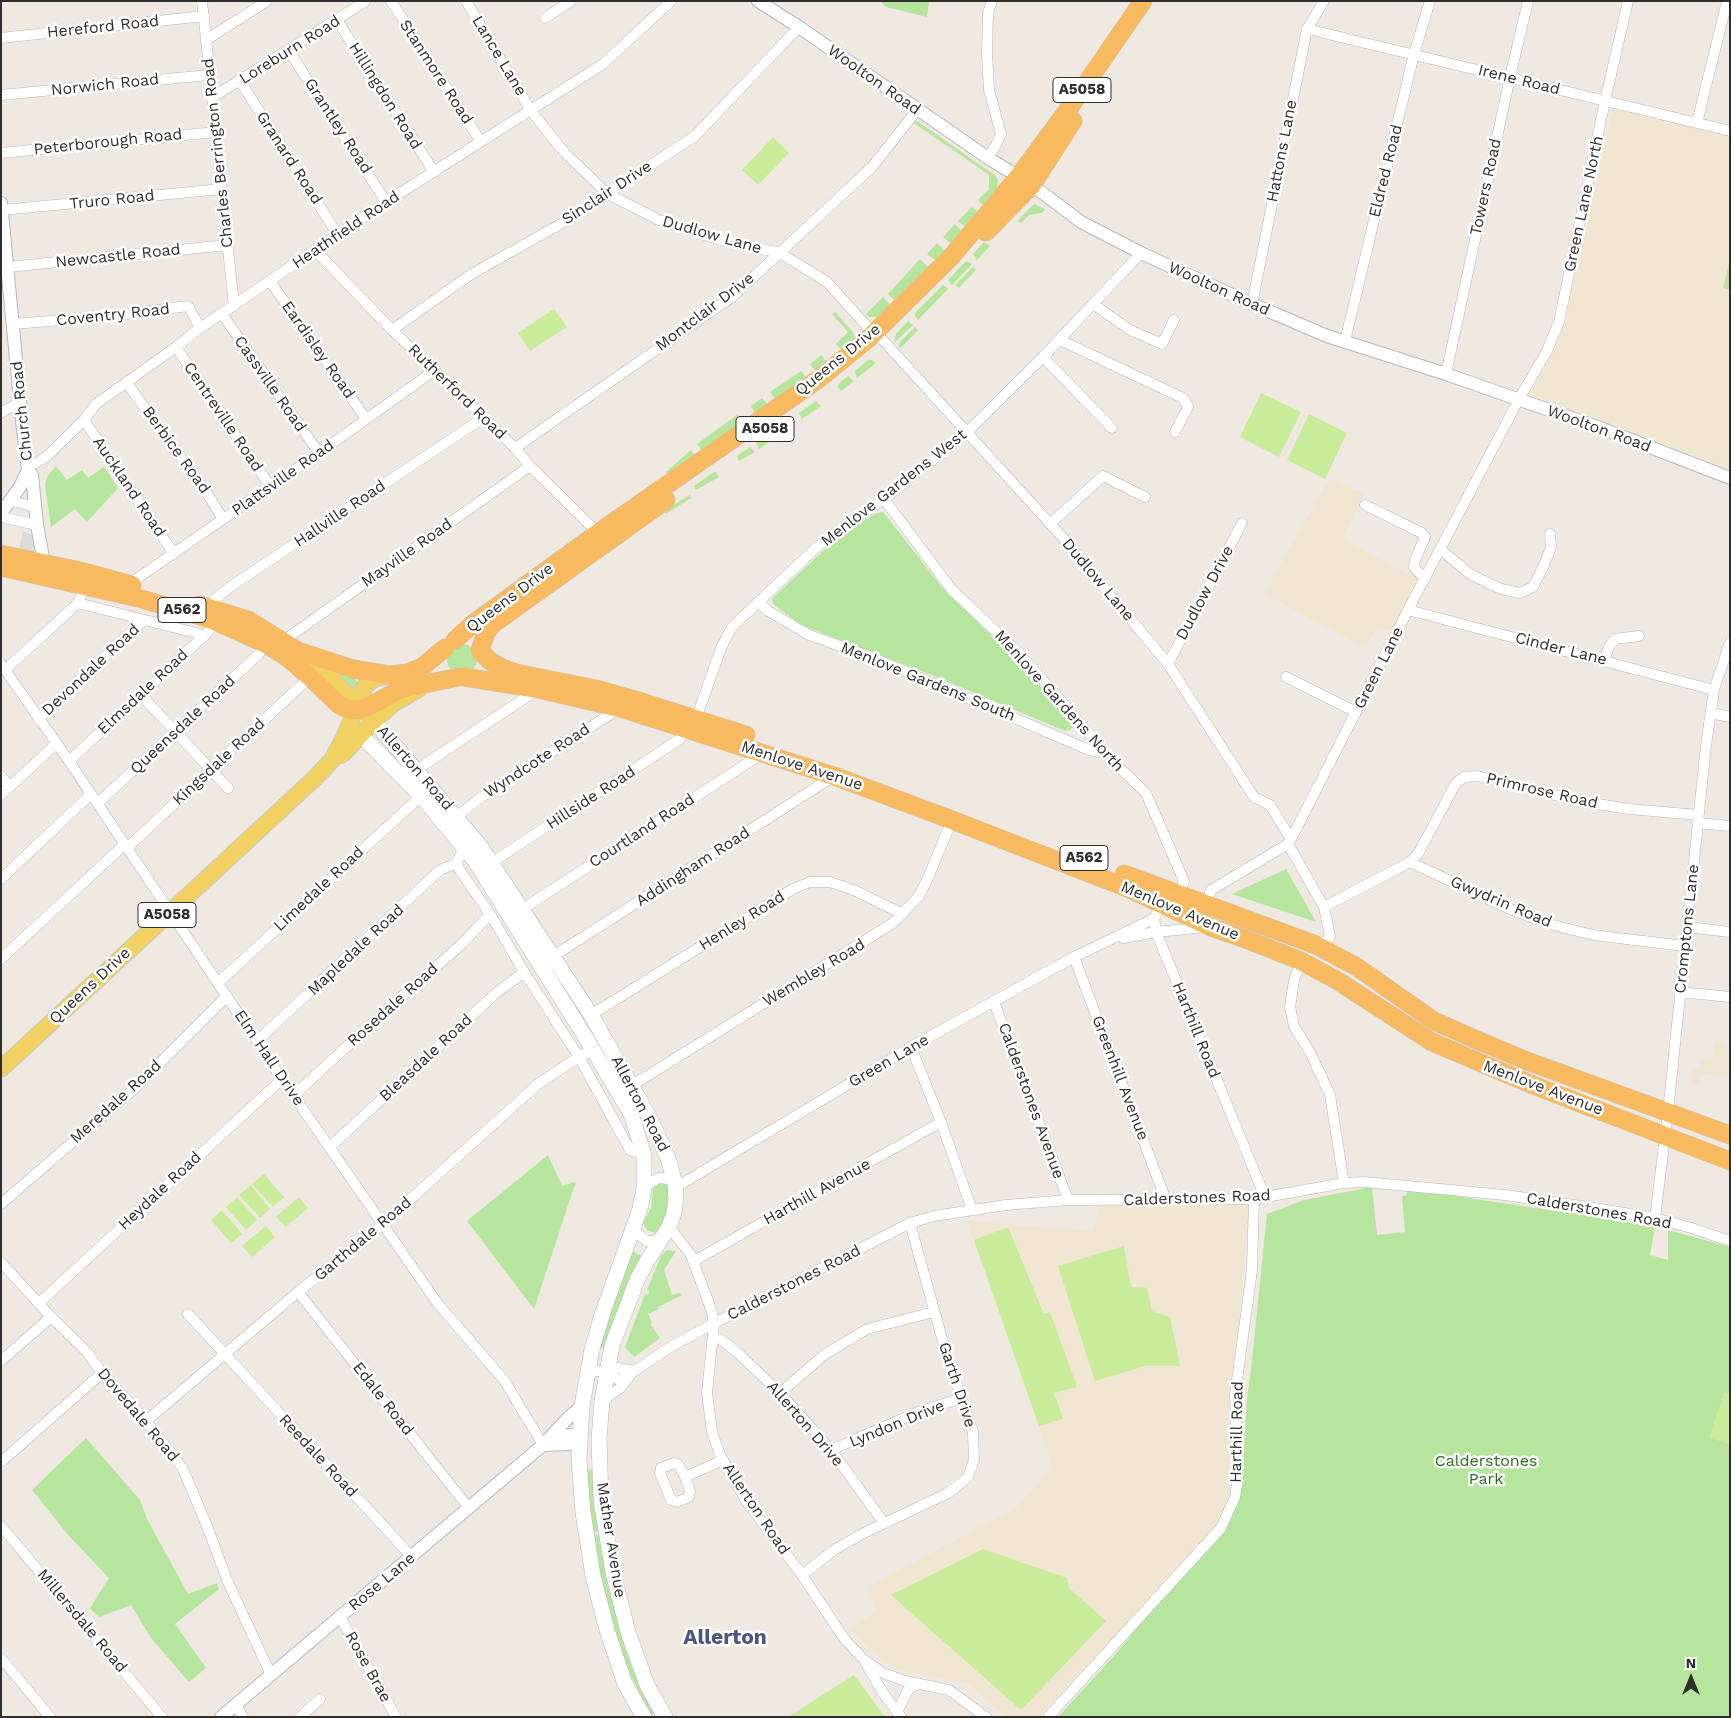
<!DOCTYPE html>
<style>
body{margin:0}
#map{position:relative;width:1731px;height:1718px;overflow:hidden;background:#efe9e1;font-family:"Work Sans",sans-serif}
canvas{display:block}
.frame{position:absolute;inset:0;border:2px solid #2e2e2e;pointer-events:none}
.north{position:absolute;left:1666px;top:1653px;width:50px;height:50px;-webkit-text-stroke:4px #fff;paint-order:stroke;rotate:0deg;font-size:14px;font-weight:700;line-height:20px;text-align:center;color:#2e2e2e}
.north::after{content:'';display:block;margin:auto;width:18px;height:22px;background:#2e2e2e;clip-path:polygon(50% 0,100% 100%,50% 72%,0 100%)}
</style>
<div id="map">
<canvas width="1731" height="1718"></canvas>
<div class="frame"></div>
<div class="north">N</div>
</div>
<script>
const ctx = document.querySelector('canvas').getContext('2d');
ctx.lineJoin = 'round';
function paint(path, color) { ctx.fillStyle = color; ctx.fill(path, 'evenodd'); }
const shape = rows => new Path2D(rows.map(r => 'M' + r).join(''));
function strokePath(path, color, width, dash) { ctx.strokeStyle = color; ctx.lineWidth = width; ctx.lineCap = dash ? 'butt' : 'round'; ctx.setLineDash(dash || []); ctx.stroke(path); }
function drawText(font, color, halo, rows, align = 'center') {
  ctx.font = font + ' "Work Sans",sans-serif'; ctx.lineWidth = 5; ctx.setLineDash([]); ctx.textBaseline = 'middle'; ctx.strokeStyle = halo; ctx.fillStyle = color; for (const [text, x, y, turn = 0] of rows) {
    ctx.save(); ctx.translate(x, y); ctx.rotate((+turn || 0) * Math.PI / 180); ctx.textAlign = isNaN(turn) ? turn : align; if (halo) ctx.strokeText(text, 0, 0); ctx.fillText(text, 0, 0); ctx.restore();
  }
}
paint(shape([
 [1613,109,1730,136,1730,470,1528,396,1552,355,1565,322],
 [1329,479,1365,494,1342,539,1423,582,1396,635,1378,626,1365,647,1264,594],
 [1715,1042,1726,1043,1725,1049,1730,1050,1730,1077,1701,1074,1699,1086,1691,1085,1693,1069,1700,1069,1700,1059,1713,1060],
 [1099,1200,1251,1202,1232,1391,1233,1495,1220,1523,1041,1717,1006,1717,967,1683,893,1669,849,1629,877,1611,868,1587,1016,1508,1053,1467,967,1221,1094,1231]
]), '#f0e6d1');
paint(shape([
 [880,1,929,1,927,17,886,7],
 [917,121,996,176,998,181,997,190,984,206,978,200,989,189,989,175,914,123],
 [1034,204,1045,209,1042,213,1029,215,1021,223,1017,221],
 [972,207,978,212,965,227,958,221],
 [955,224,962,231,951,244,943,237],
 [984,242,990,246,977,260,973,254],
 [937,243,944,250,935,260,927,254],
 [920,259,928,267,895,301,888,294],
 [966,261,972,264,952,285,948,280],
 [1729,264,1730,264,1730,290,1723,288],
 [973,267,976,270,959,288,955,285],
 [943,285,948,289,918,320,915,316,915,313],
 [883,297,891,306,877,317,869,317,866,314],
 [835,312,853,332,854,336,853,341,842,350,836,344,848,332,832,314],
 [908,321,913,325,894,343,896,334],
 [915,327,918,330,900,349,899,344,902,340],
 [821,355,828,363,816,372,810,364],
 [868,360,872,360,876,363,857,378,855,371],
 [801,371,807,379,776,400,770,392],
 [848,376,854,381,841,391,838,387,838,384],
 [762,398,769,406,756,415,751,406],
 [816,401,821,406,802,419,799,413],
 [737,415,744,424,703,452,697,444],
 [770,433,775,438,759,449,756,443],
 [750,447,755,452,739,461,737,456],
 [691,450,696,457,670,476,666,472],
 [56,466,67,480,82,470,88,478,104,467,118,488,87,522,75,509,51,527,45,485,47,477],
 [714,472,716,472,719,477,696,490,694,486],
 [690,495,691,498,666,514,663,511],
 [883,512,941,586,1012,656,1072,720,1073,726,1070,730,1065,731,927,673,811,629,802,625,774,605,772,599,776,595,822,552,856,525,877,513],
 '447 659a15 15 0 1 1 30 0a15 15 0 1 1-30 0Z',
 [332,671,354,678,358,682,356,690,352,691],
 [1286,869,1316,922,1232,894],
 [548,1155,562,1186,575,1182,576,1184,574,1187,534,1309,467,1221],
 [660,1183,666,1184,669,1187,668,1215,658,1233,655,1233,647,1230,643,1223,651,1208,653,1189],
 [1372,1187,1377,1235,1405,1232,1402,1196,1406,1196,1408,1189,1583,1215,1655,1227,1650,1255,1668,1260,1668,1230,1730,1247,1730,1717,1058,1717,1113,1657,1149,1613,1224,1531,1242,1478,1247,1399,1251,1370,1267,1214,1304,1200],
 [667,1250,676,1251,664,1270,672,1295,680,1293,682,1295,658,1307,659,1309,648,1314,652,1323,650,1324,660,1338,634,1357,625,1347,645,1294,648,1295,649,1291,647,1290,661,1256],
 [631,1251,643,1256,608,1346,603,1348,598,1348],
 [86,1438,140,1500,148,1521,188,1594,217,1583,219,1589,175,1624,206,1668,189,1682,151,1638,131,1605,99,1617,90,1608,109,1578,69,1536,32,1490],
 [595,1469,602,1531,591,1532,586,1470],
 [602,1534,624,1628,625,1649,642,1690,654,1714,651,1715,629,1672,612,1624,591,1536]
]), '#b6e59e');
paint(shape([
 [773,137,789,153,758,185,742,170],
 [554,309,567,327,530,351,518,333],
 [1261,393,1301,412,1279,457,1240,437],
 [1309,414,1347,433,1325,479,1287,460],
 [264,1174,284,1197,273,1207,252,1184],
 [251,1185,270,1209,260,1218,239,1195],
 [237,1197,257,1220,246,1230,226,1207],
 [299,1197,308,1208,286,1227,276,1217],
 [222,1210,242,1234,231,1243,211,1220],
 [266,1226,275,1237,252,1257,242,1246],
 [1008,1227,1044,1314,1050,1312,1077,1387,1054,1393,1063,1419,1039,1426,974,1240],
 [1124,1246,1131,1287,1147,1288,1152,1311,1170,1317,1180,1366,1145,1366,1095,1381,1058,1266],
 [1724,1392,1730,1394,1730,1444,1709,1438],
 [983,1549,1067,1578,1069,1588,1106,1621,1021,1710,891,1595],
 [854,1675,885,1717,788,1717]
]), '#c9ec9a');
paint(shape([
 [23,531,32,535,38,555,19,552]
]), '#dfdcd8');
const minor = shape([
 [202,1,234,306],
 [391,1,481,142],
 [466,1,531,111,564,152,608,194,659,220,717,239,780,253,827,282,874,334],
 [545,18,571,1],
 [337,20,434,172],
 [1307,29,1730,131],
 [1,38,204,16],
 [206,40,267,1],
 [289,51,386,202],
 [240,81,338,235],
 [1,95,209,75],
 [213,97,366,1],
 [1697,123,1727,1],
 [1,153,216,132],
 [988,158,996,145,1001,134,989,90,987,53,988,13,992,1],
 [2,210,222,189],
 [315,250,392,330,515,448,530,466,598,533],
 [8,267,228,245],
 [270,281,366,419],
 [1093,304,1130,330,1162,344,1174,320],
 [1252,304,1307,29,1324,1],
 [222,314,319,453],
 [13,324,111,316,188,306,200,328],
 [392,330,470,275,564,222,695,136,799,27],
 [881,338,1065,540,1168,664,1254,797,1270,805,1291,839],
 [1060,340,1183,398,1188,407,1175,432],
 [1345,341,1414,54,1430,1],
 [176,347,270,486],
 [1043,357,1112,428],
 [1446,374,1510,77,1528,1],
 [126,382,207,493,223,519],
 [1,413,20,402],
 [84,420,174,554],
 [515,448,732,297,872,167,917,110],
 [28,465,36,463,46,457,84,420,96,404,176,347,200,328,386,202,603,64,671,1],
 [884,499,952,590,1020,654,1096,741,1104,753,1146,793,1184,881,1179,895],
 [11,501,35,507],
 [1365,505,1422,533,1425,537,1415,560,1414,567,1418,572,1426,577],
 [1,517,37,525],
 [1050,524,1103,476,1145,497],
 [1440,549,1470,574,1501,589,1520,593,1533,587,1544,565,1551,547,1550,534],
 [129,584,319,453,435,370],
 [758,602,768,611,809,635,871,657,928,681,1089,750,1104,753],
 [78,603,196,633,204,636],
 [1408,610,1714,690],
 [209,611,214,600,230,587,483,418],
 [283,641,530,466],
 [1604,660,1609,647,1615,639,1639,636],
 [1,664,69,761,282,1079,438,1304,504,1380,543,1445],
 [1168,664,1242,523],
 [5,670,78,603,84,586],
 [1286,677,1356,712],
 [140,694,228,788],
 [1711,713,1730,717],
 [38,719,144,620],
 [696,719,721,648,732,627,819,545,884,499,967,432,1043,357,1141,253],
 [69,761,204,636,217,622],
 [416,770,537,690],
 [1,776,10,787],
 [1,795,56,744],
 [98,803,259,654,266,644],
 [456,817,483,796,620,708],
 [1697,823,1730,826],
 [1288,844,1324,907,1330,937,1326,941,1316,945],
 [464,846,457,863,459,869,490,914,524,972,579,1057,630,1150,644,1155],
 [127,848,310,677],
 [1410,862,1510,909,1553,925,1593,935,1685,946],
 [491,863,680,739,687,729],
 [1,879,91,794],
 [1206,904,1211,890,1288,844,1291,839,1408,610,1519,399,1547,351,1559,322,1605,101,1628,1],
 [1324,907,1410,862,1418,854,1456,783,1464,777,1477,776,1579,801,1629,809,1698,815],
 [521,910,763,753],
 [1154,918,1156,932,1265,1197],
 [1687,927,1730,932],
 [1123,938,1156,932,1207,927],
 [552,957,834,776],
 [1074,957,1166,1200],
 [1,959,125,844],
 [1301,961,1294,980,1290,1007,1294,1026,1311,1054,1330,1095,1344,1183],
 [218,983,421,796],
 [1680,992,1730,997],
 [994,1002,1068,1200],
 [591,1015,793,889,810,882,830,882,856,891,903,914],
 [257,1041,440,870,457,863],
 [911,1047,941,1122,972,1210],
 [631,1086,893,923,919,896,928,878,952,820],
 [294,1095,391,1006,463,943,490,914],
 [330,1147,495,994,524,972],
 [644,1189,651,1182,659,1178,669,1179,675,1184,683,1183,911,1047,1074,957,1147,922,1154,918,1162,904],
 [1,1204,135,1088,227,996],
 [1655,1218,1668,1112,1706,745,1714,690,1730,642],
 [634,1225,637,1233,647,1241,661,1240],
 [669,1227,691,1255,712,1312,714,1324,707,1393,712,1432,720,1455,747,1502,802,1575,843,1637,863,1659,883,1673,905,1681,949,1690,986,1717],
 [694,1261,941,1122],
 [1,1262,51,1317,87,1352,102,1373,146,1421,183,1469,207,1526,227,1580,271,1675],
 [298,1292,468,1507],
 [39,1303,282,1079],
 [188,1314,412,1557],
 [713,1337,720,1339,737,1352,780,1393,831,1450,884,1523],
 [1,1361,51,1317],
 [588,1370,606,1372,618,1368,635,1371],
 [606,1372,617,1379,622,1379,672,1346,707,1327,910,1223,934,1216,1006,1205,1068,1200,1254,1199,1344,1183,1364,1182,1505,1195,1588,1207,1655,1218,1688,1227,1730,1241],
 [780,1393,824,1355,867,1329,934,1312],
 [602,1401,620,1388,629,1377],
 [146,1421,298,1292,383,1224,538,1084,579,1057,592,1050],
 [831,1450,918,1412,962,1398],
 [1,1462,102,1373],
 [685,1477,678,1464,674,1463,661,1468,660,1473,671,1500,677,1502,689,1497,690,1491,685,1477,723,1460],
 [1,1526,162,1717],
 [802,1575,834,1550,862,1534,948,1493,968,1477,974,1460,973,1432,948,1360,910,1223],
 [340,1617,396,1717],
 [1,1658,50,1717],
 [865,1662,883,1693,901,1717],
 [235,1704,243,1717],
 [897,1712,908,1690,918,1684],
 [300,1717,320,1699],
 [1048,1717,1221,1528,1235,1497,1238,1478,1235,1395,1252,1270,1254,1199]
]);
const tertiary = shape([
 [758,1,799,27,988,158,1032,185,1081,222,1141,253,1252,304,1327,336,1446,374,1603,429,1730,478],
 [1,203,22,421,28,470,32,475,37,525,44,563,43,569],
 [1,513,20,487,28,470],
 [571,1435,579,1439,572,1444,543,1445,560,1437,571,1435],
 [221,1717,543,1445,568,1418,582,1406]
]);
const secondary = shape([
 [374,721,481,847,591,1015,652,1122,669,1161,675,1184,676,1199,674,1213,669,1227,647,1261,637,1280,612,1346,602,1401,599,1439,601,1500,613,1572,628,1632,647,1685,665,1717],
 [360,734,421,796,475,861,583,1033,631,1114,644,1155,644,1189,640,1209,603,1312,592,1349,582,1406,579,1460,583,1512,593,1576,607,1630,625,1684,644,1717]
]);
const primary = shape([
 [301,653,323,671,364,711],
 [340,755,344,753,367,728,387,709,396,702,420,688],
 [1,1069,315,778,332,760,344,738,365,686,374,679,390,675]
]);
const trunk = shape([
 [986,232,1032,185,1073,121],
 [1,554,80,571,132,585],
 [1,567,138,598,207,618,233,629,266,644,288,658,310,677,339,705,348,709,357,710,368,707,397,691,410,687,459,677],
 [200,605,248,620,298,651,353,669,390,675,407,673,422,667,445,648],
 [455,640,474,623,598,533,820,378,869,338,952,256,1019,176,1070,107,1143,1],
 [480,650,486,633,493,624,666,500],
 [481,652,490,661,502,668,516,673,596,689,645,703,746,735],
 [464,677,538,689,620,708,834,776,952,820,1125,887,1211,927,1248,940,1301,961,1338,981,1432,1042,1533,1085,1730,1161],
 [1124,874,1316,945,1357,967,1434,1021,1477,1040,1527,1061,1730,1135]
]);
strokePath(minor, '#b4b7c1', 11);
strokePath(tertiary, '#b4b7c1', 14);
strokePath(secondary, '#b4b7c1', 16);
strokePath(primary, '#c9c9c9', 18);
strokePath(trunk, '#c9c9c9', 19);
strokePath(minor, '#fff', 10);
strokePath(tertiary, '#fff', 12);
strokePath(secondary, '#fff', 15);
strokePath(primary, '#f2d163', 16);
strokePath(trunk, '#f8ba60', 18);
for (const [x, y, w] of [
 [1082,90,58],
 [765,429,58],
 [182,610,48],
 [1084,858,48],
 [167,915,58]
]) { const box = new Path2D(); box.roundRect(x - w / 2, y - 12.5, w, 25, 4); ctx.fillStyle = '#fff'; ctx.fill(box); strokePath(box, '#2e2e2e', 1); }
drawText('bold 15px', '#2e2e2e', null, [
 ["A5058",1082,90],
 ["A5058",765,429],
 ["A562",182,610],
 ["A562",1084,858],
 ["A5058",167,915]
]);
drawText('16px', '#2e2e2e', '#fff', [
 ["Hereford Road",103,27,-6],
 ["Loreburn Road",290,50,-32],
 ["Lance Lane",499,56,59],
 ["Stanmore Road",436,72,57],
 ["Woolton Road",874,80,35],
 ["Irene Road",1519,80,14],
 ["Norwich Road",105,85,-6],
 ["Hillingdon Road",385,96,58],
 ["Grantley Road",338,126,57],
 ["Peterborough Road",108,142,-6],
 ["Hattons Lane",1282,151,-79],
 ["Charles Berrington Road",218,153,-96],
 ["Granard Road",289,158,57],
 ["Eldred Road",1386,171,-76],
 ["Towers Road",1486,187,-78],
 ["Sinclair Drive",607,193,-33],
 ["Truro Road",112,200,-6],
 ["Green Lane North",1584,204,-78],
 ["Heathfield Road",346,230,-34],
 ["Dudlow Lane",712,235,16],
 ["Newcastle Road",118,256,-6],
 ["Woolton Road",1219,289,24],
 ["Montclair Drive",705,312,-37],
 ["Coventry Road",113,315,-6],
 ["Eardisley Road",318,350,55],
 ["Queens Drive",838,360,-39],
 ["Cassville Road",270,384,55],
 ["Rutherford Road",457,392,44],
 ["Church Road",22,411,-96],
 ["Centreville Road",223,417,56],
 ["Woolton Road",1599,429,20],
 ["Berbice Road",176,450,54],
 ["Plattsville Road",283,478,-35],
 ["Auckland Road",129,487,56],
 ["Menlove Gardens West",894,488,-38],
 ["Hallville Road",340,514,-34],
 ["Mayville Road",407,553,-35],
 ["Dudlow Lane",1098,580,50],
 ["Dudlow Drive",1205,593,-62],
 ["Queens Drive",510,598,-37],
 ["Cinder Lane",1561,649,14],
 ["Green Lane",1379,668,-63],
 ["Devondale Road",91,670,-43],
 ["Menlove Gardens South",928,682,22],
 ["Elmsdale Road",143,692,-43],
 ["Menlove Gardens North",1059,701,48],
 ["Queensdale Road",183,725,-43],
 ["Wyndcote Road",537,761,-33],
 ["Kingsdale Road",219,762,-43],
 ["Menlove Avenue",802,766,18],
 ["Allerton Road",415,768,49],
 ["Primrose Road",1542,791,13],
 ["Hillside Road",591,798,-33],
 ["Courtland Road",642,831,-33],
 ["Addingham Road",693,867,-33],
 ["Limedale Road",319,889,-43],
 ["Gwydrin Road",1501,902,23],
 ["Menlove Avenue",1180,911,23],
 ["Henley Road",742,921,-32],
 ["Cromptons Lane",1687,929,-84],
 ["Mapledale Road",356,950,-43],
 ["Wembley Road",814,973,-31],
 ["Queens Drive",90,986,-43],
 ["Rosedale Road",393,1005,-42],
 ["Harthill Road",1196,1030,68],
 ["Elm Hall Drive",269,1058,56],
 ["Bleasdale Road",426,1058,-43],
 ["Green Lane",889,1061,-30],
 ["Greenhill Avenue",1120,1078,69],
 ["Menlove Avenue",1543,1088,21],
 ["Calderstones Avenue",1031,1101,70],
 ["Meredale Road",116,1102,-42],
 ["Allerton Road",640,1104,62],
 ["Heydale Road",160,1191,-43],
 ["Harthill Avenue",817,1192,-29],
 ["Calderstones Road",1197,1198,-2],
 ["Calderstones Road",1599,1211,10],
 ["Garthdale Road",363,1239,-40],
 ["Calderstones Road",794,1283,-27],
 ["Garth Drive",957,1385,72],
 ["Edale Road",383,1399,52],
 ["Dovedale Road",138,1415,50],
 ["Allerton Drive",805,1424,49],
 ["Lyndon Drive",897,1424,-22],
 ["Harthill Road",1237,1432,-89],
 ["Reedale Road",318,1456,47],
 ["Allerton Road",756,1509,56],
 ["Mather Avenue",611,1540,81],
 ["Rose Lane",382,1582,-40],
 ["Millersdale Road",82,1621,50],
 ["Rose Brae",368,1667,61]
]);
drawText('16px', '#2c6e1b', '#fff', [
 ["Calderstones",1486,1461],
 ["Park",1486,1479]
]);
drawText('bold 21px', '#4d5680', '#fff', [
 ["Allerton",725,1638]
]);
</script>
